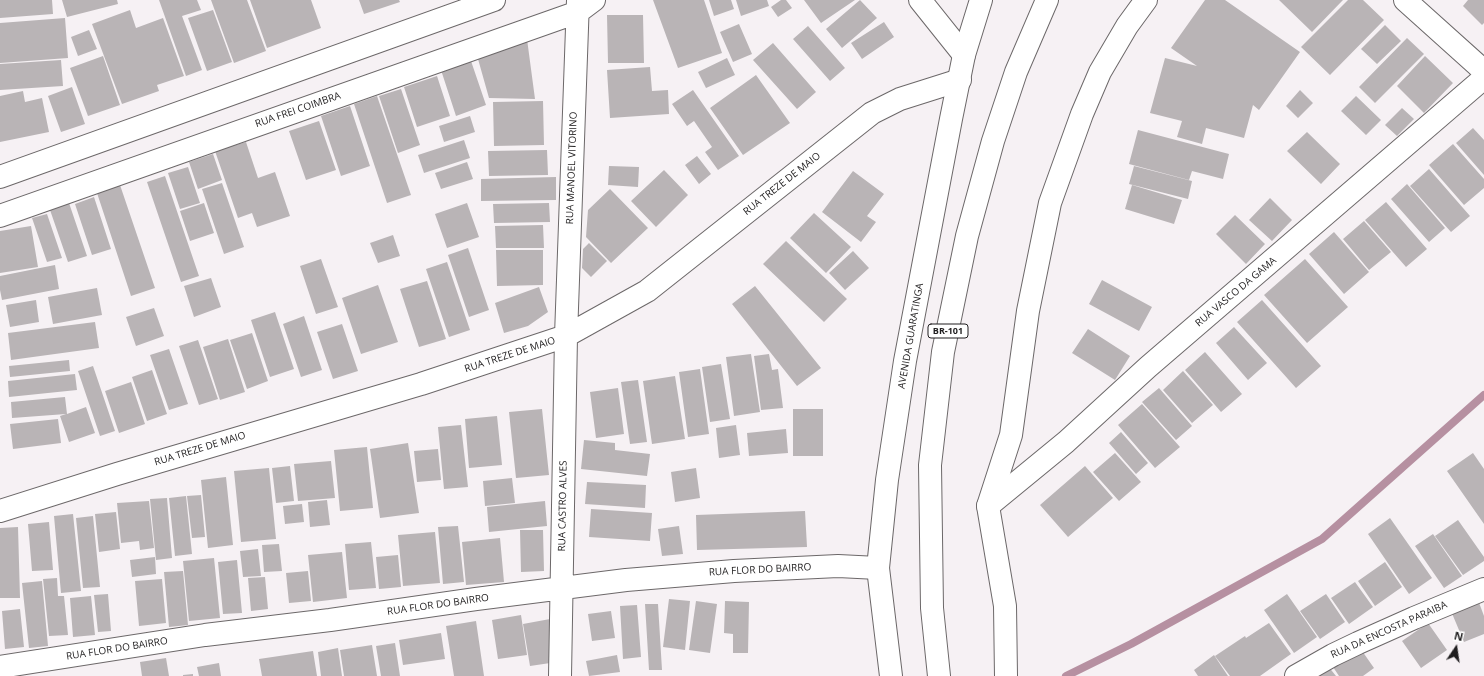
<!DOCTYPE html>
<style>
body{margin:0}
#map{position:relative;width:1484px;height:676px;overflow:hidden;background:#f6f1f4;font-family:"Open Sans",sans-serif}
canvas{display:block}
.north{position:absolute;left:1436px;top:628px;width:40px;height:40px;-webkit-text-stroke:3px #fff;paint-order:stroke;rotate:13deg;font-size:11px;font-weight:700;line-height:16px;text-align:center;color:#1f1d1e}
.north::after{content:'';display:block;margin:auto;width:14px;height:18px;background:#1f1d1e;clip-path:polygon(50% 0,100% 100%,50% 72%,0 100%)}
</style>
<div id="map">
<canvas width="1484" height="676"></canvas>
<div class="north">N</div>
</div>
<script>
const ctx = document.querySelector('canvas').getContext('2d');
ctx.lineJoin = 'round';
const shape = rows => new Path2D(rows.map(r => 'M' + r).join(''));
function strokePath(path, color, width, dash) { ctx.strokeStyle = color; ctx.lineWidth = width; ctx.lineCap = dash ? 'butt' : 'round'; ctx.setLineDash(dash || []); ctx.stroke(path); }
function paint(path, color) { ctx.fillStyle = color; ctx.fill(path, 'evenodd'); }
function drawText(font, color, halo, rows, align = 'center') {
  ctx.font = font + ' "Open Sans",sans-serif'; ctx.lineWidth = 4; ctx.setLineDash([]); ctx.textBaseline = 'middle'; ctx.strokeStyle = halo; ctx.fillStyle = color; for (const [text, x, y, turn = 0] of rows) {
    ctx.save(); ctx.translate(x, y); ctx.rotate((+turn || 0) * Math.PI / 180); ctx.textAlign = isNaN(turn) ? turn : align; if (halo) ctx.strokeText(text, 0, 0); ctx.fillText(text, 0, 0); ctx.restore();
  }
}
strokePath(shape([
 [1066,676,1131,644,1322,539,1484,395]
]), '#b690a1', 8);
paint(shape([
 [0,0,52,0,53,14,0,18],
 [62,0,117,0,118,4,67,17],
 [159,0,197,0,201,10,182,16,202,70,186,76],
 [211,0,247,0,266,51,234,63],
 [250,0,311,0,321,28,267,48],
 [359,0,399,0,400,2,364,14],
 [653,0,704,0,722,53,678,68],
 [709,0,731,0,734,9,714,16],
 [736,0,767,0,769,6,741,16],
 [781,0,786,0,792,8,778,17,771,7],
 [804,0,855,0,821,23],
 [860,0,877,18,842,48,826,29],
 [1205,0,1225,0,1300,52,1259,110,1253,105,1244,138,1206,128,1202,144,1177,137,1182,121,1150,113,1165,58,1197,66,1171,48],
 [1279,0,1343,0,1312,32],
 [1348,0,1363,0,1384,20,1330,75,1301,47],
 [1468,0,1484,0,1484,23,1482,25,1463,6],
 [130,10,136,28,163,18,184,76,157,85,159,91,122,104,92,24],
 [213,10,232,62,207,71,188,18],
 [607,15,643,15,644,63,608,63],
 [65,18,68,58,0,63,0,23],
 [884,22,894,37,862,59,851,43],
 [739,24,752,54,733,62,720,32],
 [1385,25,1401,41,1377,64,1361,49],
 [808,26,845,68,830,81,793,39],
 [89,30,97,49,78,56,71,37],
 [1407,38,1424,54,1375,103,1359,87],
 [527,39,535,99,489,98,478,59],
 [773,43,816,92,797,109,753,60],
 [103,56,120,105,88,116,70,68],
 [1425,56,1453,83,1424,113,1397,86],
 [727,58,735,75,706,88,698,72],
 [61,60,63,86,0,90,0,64],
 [471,61,486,105,456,116,441,70],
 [650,67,652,91,668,90,669,114,610,118,607,70],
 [756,75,790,123,743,155,710,108],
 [437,76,450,116,417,127,404,87],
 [72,87,85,124,61,132,48,96],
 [401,89,420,145,398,153,379,96],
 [693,90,739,156,718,170,705,152,712,147,694,121,687,126,672,104],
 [1300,90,1313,103,1298,118,1286,106],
 [23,91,25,102,42,98,49,132,0,142,0,96],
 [377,96,411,195,387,203,354,104],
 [1356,96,1381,120,1366,135,1341,111],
 [543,101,544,145,494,146,493,102],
 [350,106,370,166,341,176,321,116],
 [1402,108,1414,119,1397,136,1385,125],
 [470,116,475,132,444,142,439,126],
 [319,121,336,170,306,180,289,131],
 [1473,128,1484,140,1484,175,1456,143],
 [1138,130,1229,154,1223,179,1192,171,1189,180,1129,164],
 [1307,132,1340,164,1321,184,1287,151],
 [464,140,470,158,424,173,418,155],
 [246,142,258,178,275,172,290,216,257,227,252,213,238,218,215,151],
 [1453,144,1484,179,1484,188,1464,205,1429,165],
 [547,150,548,175,489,176,488,151],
 [213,154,222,180,198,189,189,162],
 [697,156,711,174,699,184,685,165],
 [467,162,473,179,441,189,435,173],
 [609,166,639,167,638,187,608,185],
 [1134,166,1192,181,1188,199,1129,184],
 [188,167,200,203,180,209,168,173],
 [1429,169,1470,216,1451,232,1410,186],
 [664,170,688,195,656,227,631,201],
 [853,171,884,194,867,216,876,222,861,242,822,212],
 [165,176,199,276,181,282,147,182],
 [556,177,556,200,481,201,481,179],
 [222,183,244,247,224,254,202,189],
 [1407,184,1445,228,1429,242,1391,199],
 [120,185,155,288,131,296,97,193],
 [1132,185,1182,200,1174,224,1125,209],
 [610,189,648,228,611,263,586,237,588,210],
 [94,197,111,249,92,255,75,204],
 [1270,198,1292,220,1272,241,1249,220],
 [1386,202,1427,249,1406,267,1365,220],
 [69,203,87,256,68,262,50,210],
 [204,203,214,233,190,241,180,211],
 [467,203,479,237,447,248,435,214],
 [549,203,550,222,494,223,493,204],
 [814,213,851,247,826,273,790,238],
 [47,214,62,258,47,262,32,218],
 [1235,215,1265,244,1246,264,1216,234],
 [1364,221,1391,252,1369,270,1343,239],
 [543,225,544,248,496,248,495,226],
 [31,226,38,267,0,273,0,231],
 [1334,232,1369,272,1344,294,1309,254],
 [393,235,400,256,378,263,370,243],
 [786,241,847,299,824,322,763,264],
 [589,243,607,261,591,277,582,268,583,249],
 [468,248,489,310,469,317,448,255],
 [496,250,543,250,543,285,497,286],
 [853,251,869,268,845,290,829,273],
 [321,259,338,307,316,314,300,266],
 [1305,259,1348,307,1307,343,1264,295],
 [447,262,470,330,449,337,426,269],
 [55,265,59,289,2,300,0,290,0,276],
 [211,278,221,307,194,317,184,286],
 [1102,280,1152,307,1139,331,1089,304],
 [427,281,446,339,419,347,400,289],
 [378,285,398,342,361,354,342,298],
 [755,286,821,368,797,386,732,304],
 [539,287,548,312,528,326,504,333,495,303],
 [97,288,102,315,53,324,48,297],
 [36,300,39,322,10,327,6,305],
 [1262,300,1321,366,1296,388,1237,322],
 [154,308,164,336,136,346,126,317],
 [275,312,294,369,270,377,251,320],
 [304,316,322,370,301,377,283,324],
 [95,322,99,348,11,360,8,333],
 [342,324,358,371,333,379,317,332],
 [1234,327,1267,363,1248,380,1216,343],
 [1088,329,1130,356,1115,380,1072,353],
 [252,333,268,381,247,389,230,340],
 [228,339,245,392,220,400,203,347],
 [198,340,218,399,199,405,179,346],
 [169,349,188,404,169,410,150,355],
 [1205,352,1242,394,1221,412,1185,370],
 [751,354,760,412,734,416,726,357],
 [769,354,772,370,778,369,783,408,761,410,754,356],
 [69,360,70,371,10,377,9,366],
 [721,364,730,419,710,422,702,367],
 [93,366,115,431,100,436,78,371],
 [700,369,709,434,688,437,679,372],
 [152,370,167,414,147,421,132,377],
 [1183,371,1213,405,1192,423,1163,390],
 [75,374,77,390,9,397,8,381],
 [675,376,685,439,652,444,643,381],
 [638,380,647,442,630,444,621,382],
 [131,382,145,424,119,433,105,391],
 [618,388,624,434,596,438,590,392],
 [1159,388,1192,426,1176,440,1142,402],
 [65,397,67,414,86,407,95,433,69,442,60,416,66,414,12,418,11,402],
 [1142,404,1180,447,1155,468,1118,425],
 [542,409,549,475,516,478,509,412],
 [793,409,823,409,823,456,793,456],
 [497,416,502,465,469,468,465,419],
 [58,419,61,443,13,449,10,424],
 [461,425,468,487,444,489,438,427],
 [736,425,740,455,719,458,716,428],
 [786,429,788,453,749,456,747,433],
 [1121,432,1148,463,1136,474,1109,443],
 [584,440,615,443,615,450,650,454,647,476,581,469],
 [408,443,419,513,380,518,370,449],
 [367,447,373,508,340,511,334,450],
 [438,449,441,480,417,482,414,451],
 [1115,453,1141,482,1119,501,1093,472],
 [1473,453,1484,469,1484,524,1447,471],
 [331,461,335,498,298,501,294,464],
 [290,466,294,501,276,503,272,468],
 [1085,466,1113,498,1068,537,1040,505],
 [269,468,276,539,241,542,234,471],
 [696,468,700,498,675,502,671,472],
 [226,477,233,545,208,548,201,480],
 [512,478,515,503,485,506,483,481],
 [587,482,646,485,645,508,585,504],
 [201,495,205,537,192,538,187,496],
 [186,496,192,554,175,556,169,498],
 [167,498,172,558,156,560,150,499],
 [327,500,330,525,310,527,308,502],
 [149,501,154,548,140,550,139,541,121,543,117,503],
 [545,501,547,526,489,532,487,507],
 [302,504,304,522,285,524,283,506],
 [591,509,652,513,650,541,589,537],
 [805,511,807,547,697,550,696,515],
 [116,512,120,549,99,552,95,514],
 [73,514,81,591,61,593,54,516],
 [93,516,100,587,83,588,76,518],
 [1390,518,1432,578,1409,594,1368,534],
 [1458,520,1484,557,1484,561,1463,575,1435,536],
 [49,522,53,570,32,571,28,524],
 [458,526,464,582,443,584,438,527],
 [679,526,683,554,662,556,658,529],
 [18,527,20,598,0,598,0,528],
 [520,530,543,530,544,571,521,572],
 [435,532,440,583,403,586,398,535],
 [1433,534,1462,576,1444,588,1415,546],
 [500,538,504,582,466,585,462,542],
 [371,542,376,588,349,590,345,544],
 [279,544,282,571,264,572,262,545],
 [258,549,261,576,243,577,240,551],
 [342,552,347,598,313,602,308,555],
 [398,555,401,587,379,589,376,557],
 [155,557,156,574,132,577,130,560],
 [214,558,220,618,189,621,183,561],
 [237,560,242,613,223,614,218,562],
 [1385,562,1402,587,1375,606,1358,581],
 [183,571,188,625,169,627,164,572],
 [308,571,311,601,289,603,286,573],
 [265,577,268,609,251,611,248,578],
 [57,578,58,596,64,596,68,635,49,636,43,579],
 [162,579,166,623,139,626,135,581],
 [42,581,48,646,29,648,22,583],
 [1355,582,1373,607,1349,624,1331,598],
 [108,594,111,631,98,632,94,595],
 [1287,594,1317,637,1294,653,1264,610],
 [1326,594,1345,622,1320,639,1300,611],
 [91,596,95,635,73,637,70,598],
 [669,599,690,601,685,650,663,647],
 [1478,600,1484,616,1484,634,1464,642,1451,611],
 [696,601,717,604,710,653,689,650],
 [725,601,749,602,748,653,733,653,733,634,724,633],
 [645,604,658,604,662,670,649,670],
 [637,605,641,657,623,659,620,606],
 [20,609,24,647,5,649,2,611],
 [611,611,615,638,592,641,588,614],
 [521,615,527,655,498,659,492,620],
 [550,619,557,662,530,666,523,624],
 [476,621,484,676,454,676,446,626],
 [1269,623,1291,654,1260,676,1230,676,1215,656,1245,636,1246,638],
 [1428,623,1447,650,1421,668,1402,641],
 [441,633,445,659,403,665,399,640],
 [395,643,400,676,381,676,376,646],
 [372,645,377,676,344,676,340,650],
 [338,648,342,676,321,676,318,652],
 [1360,648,1374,668,1363,676,1339,676,1333,667],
 [313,651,317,676,262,676,259,659],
 [617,655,620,672,589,676,586,661],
 [1214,655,1228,676,1198,676,1194,670],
 [166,658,169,676,142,676,140,662],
 [219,663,221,676,199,676,197,667],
 [1328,666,1336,676,1315,676],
 [193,674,193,676,183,676,183,675]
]), '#b9b4b6');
const street = shape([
 [920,0,964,55],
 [1405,0,1484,71],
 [0,177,494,0],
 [0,216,578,12,594,0],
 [988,506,1066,442,1148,367,1484,78],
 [0,511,117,474,421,384,566,336,647,291,872,113,900,99,960,80],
 [0,667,205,635,330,620,476,599,626,580,734,571,838,566,878,568],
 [560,676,566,336,578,0],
 [1296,676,1333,655,1358,643,1414,618,1484,589]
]);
const secondary = shape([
 [891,676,878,568,887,480,905,361,951,119,964,55,981,0],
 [1006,676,1005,606,988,506,1011,435,1028,311,1050,203,1082,114,1100,72,1127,26,1146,0]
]);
const highway = shape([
 [939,676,932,608,930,465,943,352,967,236,993,141,1016,72,1047,0]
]);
strokePath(street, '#6c6869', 24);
strokePath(secondary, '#6c6869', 24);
strokePath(highway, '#6c6869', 24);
strokePath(street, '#fff', 22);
strokePath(secondary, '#fff', 22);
strokePath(highway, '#fff', 22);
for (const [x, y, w] of [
 [948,331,40]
]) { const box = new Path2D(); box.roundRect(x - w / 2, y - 7, w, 14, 3); ctx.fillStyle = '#fff'; ctx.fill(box); strokePath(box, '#1f1d1e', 1); }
drawText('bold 9px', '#1f1d1e', null, [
 ["BR-101",948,331]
]);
drawText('10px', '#1f1d1e', '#fff', [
 ["RUA FREI COIMBRA",298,110,-19],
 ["RUA MANOEL VITORINO",572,168,-88],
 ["RUA TREZE DE MAIO",782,184,-38],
 ["RUA VASCO DA GAMA",1236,292,-40],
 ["AVENIDA GUARATINGA",911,336,-80],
 ["RUA TREZE DE MAIO",510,355,-18],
 ["RUA TREZE DE MAIO",200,449,-17],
 ["RUA CASTRO ALVES",563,506,-89],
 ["RUA FLOR DO BAIRRO",760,570,-3],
 ["RUA FLOR DO BAIRRO",438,605,-8],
 ["RUA DA ENCOSTA PARAIBA",1389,630,-24],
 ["RUA FLOR DO BAIRRO",117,649,-9]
]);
</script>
